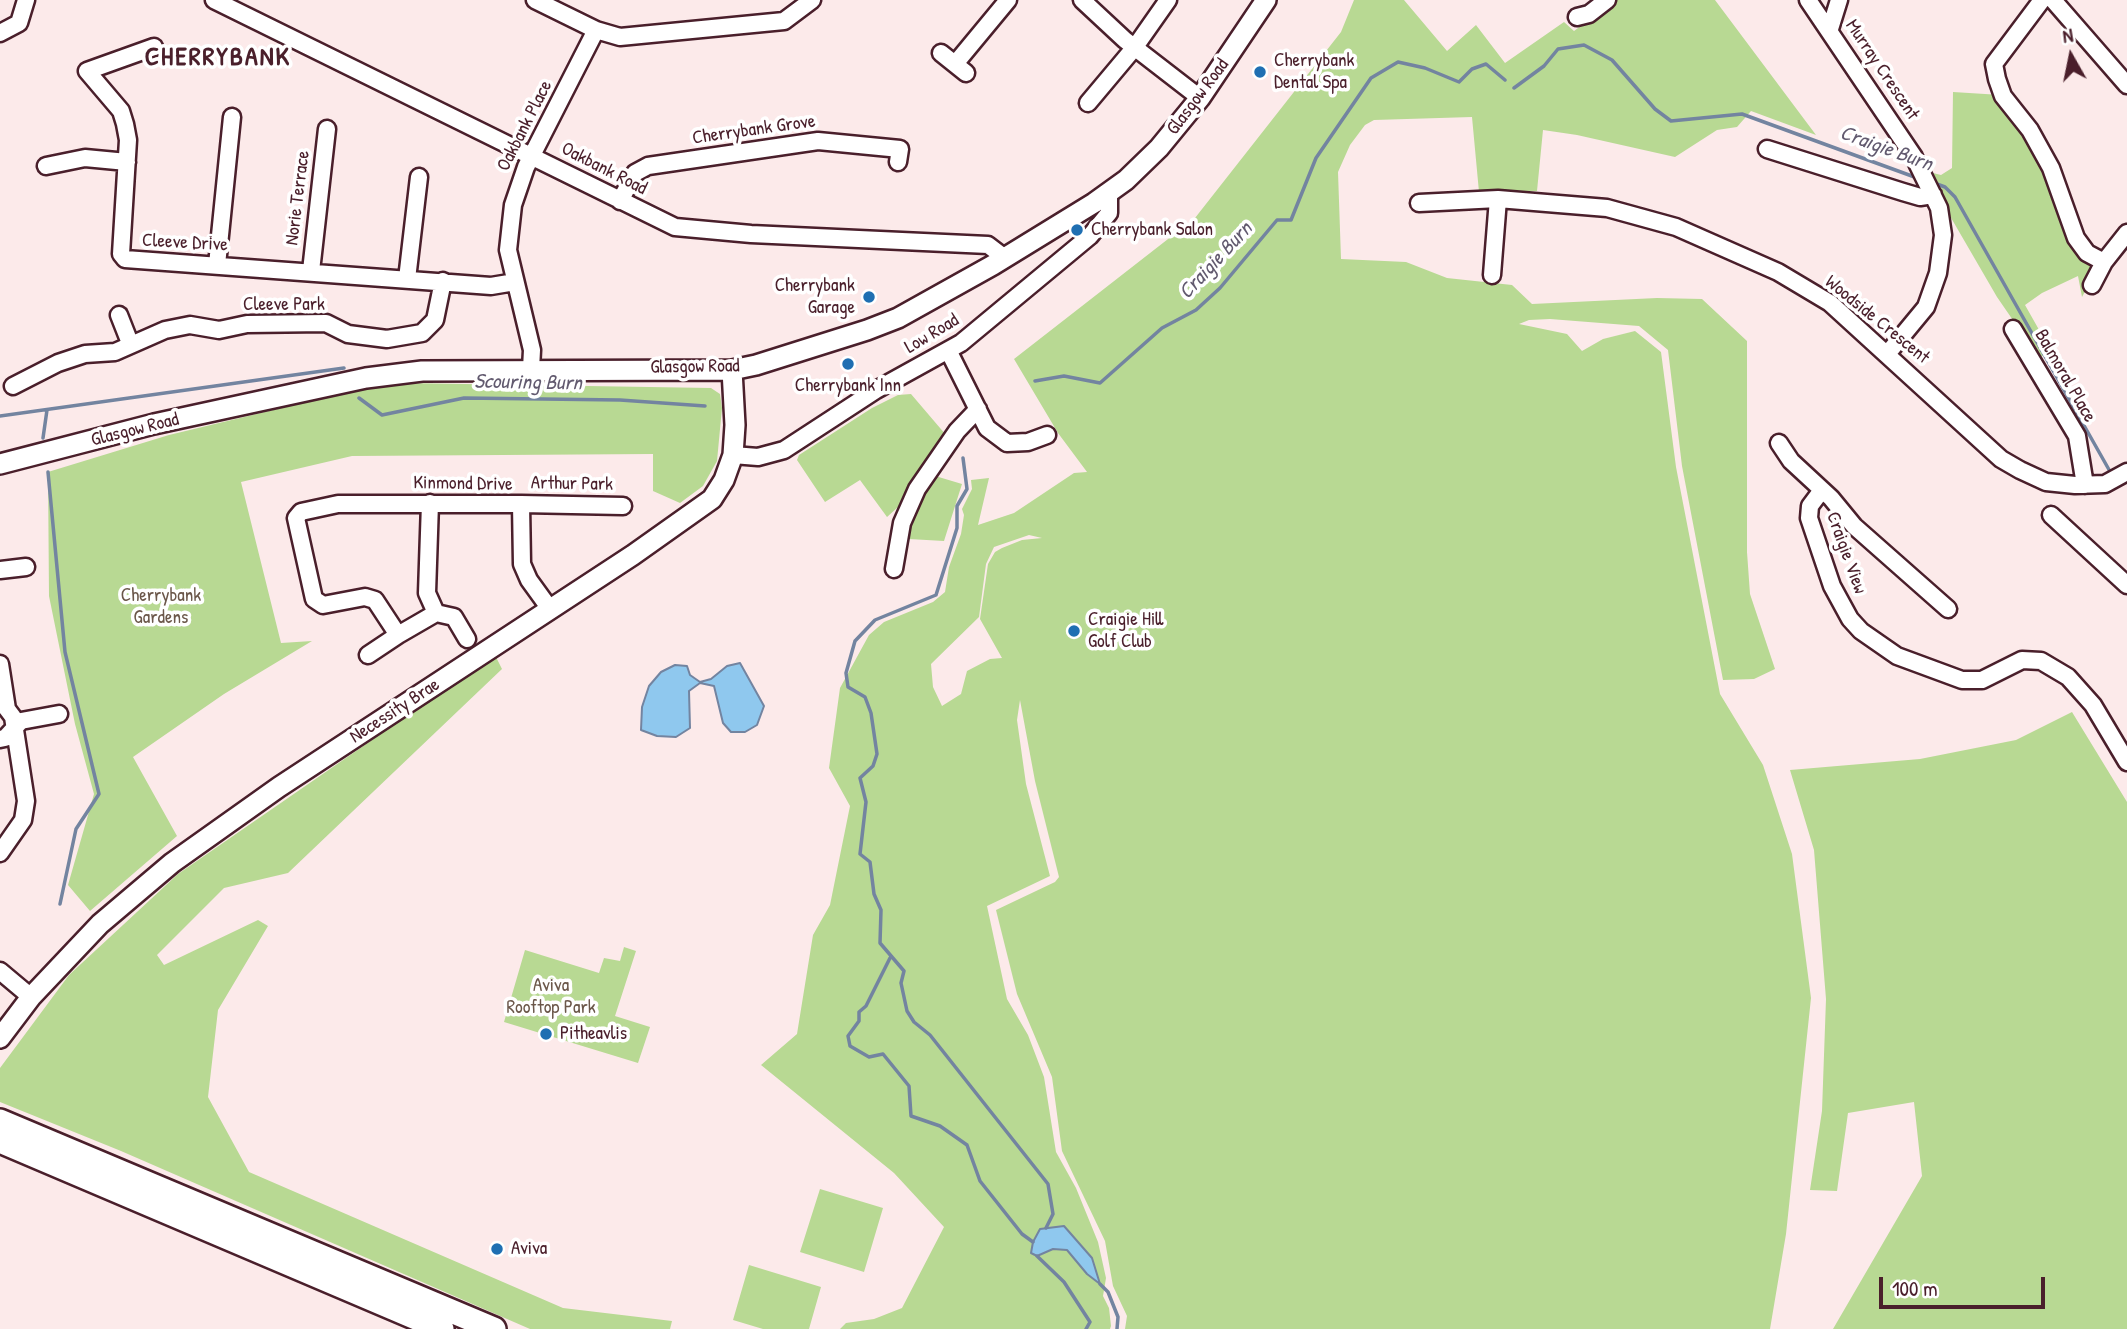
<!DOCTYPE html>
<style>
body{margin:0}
#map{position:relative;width:2127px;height:1329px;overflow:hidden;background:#fceaea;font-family:"Patrick Hand",sans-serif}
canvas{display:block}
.north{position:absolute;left:2036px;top:21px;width:70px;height:70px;-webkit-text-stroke:5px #fff;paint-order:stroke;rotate:351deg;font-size:19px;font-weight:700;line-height:28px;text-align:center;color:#4a1f2b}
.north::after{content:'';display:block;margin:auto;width:24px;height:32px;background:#4a1f2b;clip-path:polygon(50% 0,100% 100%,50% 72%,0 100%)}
.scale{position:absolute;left:1879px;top:1277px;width:166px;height:32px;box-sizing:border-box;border:4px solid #4a1f2b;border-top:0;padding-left:9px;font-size:21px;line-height:24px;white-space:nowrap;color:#4a1f2b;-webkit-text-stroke:5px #fff;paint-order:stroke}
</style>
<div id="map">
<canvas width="2127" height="1329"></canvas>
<div class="north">N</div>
<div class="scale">100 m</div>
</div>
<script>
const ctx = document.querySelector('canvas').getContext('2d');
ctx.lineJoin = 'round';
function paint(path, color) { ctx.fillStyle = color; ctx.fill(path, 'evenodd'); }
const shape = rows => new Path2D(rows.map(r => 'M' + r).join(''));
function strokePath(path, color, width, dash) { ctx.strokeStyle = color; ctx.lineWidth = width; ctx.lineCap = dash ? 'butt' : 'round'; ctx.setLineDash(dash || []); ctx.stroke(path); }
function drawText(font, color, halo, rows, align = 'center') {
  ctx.font = font + ' "Patrick Hand",sans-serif'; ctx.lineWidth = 7; ctx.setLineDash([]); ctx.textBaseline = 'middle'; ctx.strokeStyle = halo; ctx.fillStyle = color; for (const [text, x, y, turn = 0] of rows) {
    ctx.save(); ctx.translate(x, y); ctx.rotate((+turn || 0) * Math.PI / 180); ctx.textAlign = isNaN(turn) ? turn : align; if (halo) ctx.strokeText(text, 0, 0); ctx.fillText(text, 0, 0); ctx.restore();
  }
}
paint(shape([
 [1354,0,1404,0,1447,51,1476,25,1505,63,1564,22,1574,31,1616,0,1715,0,1816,135,1751,111,1737,127,1717,130,1675,157,1577,135,1543,130,1537,191,1479,192,1472,117,1374,120,1365,125,1350,145,1338,172,1341,259,1406,262,1447,278,1512,285,1532,304,1657,298,1702,299,1747,341,1747,552,1750,594,1775,669,1754,679,1723,680,1682,466,1668,350,1639,326,1550,319,1529,320,1519,324,1567,334,1582,351,1603,339,1635,331,1661,352,1676,467,1720,694,1763,765,1792,854,1811,998,1786,1234,1770,1329,1125,1329,1127,1316,1113,1286,1105,1241,1062,1151,1052,1077,1017,994,996,910,1055,882,1059,877,1035,781,1020,700,1017,720,1026,784,1050,876,987,906,1007,999,1028,1035,1044,1077,1056,1152,1076,1188,1098,1242,1106,1278,1103,1296,1109,1308,1111,1326,1110,1329,840,1329,846,1323,874,1319,902,1308,944,1227,894,1173,761,1065,797,1034,813,935,830,905,850,806,829,768,840,688,869,635,884,622,933,602,945,592,949,567,961,534,964,515,962,509,972,489,971,480,989,478,978,525,1014,513,1074,473,1087,472,1058,433,1014,359,1195,218,1341,32],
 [1029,535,1042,538,1022,540,1002,548,995,552,988,564,980,619,1002,658,990,659,967,671,961,694,942,706,933,687,931,664,979,617,986,564,994,547],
 [1953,92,2001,95,2020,121,2058,199,2100,263,2082,297,2078,276,2042,293,2025,305,2051,351,2039,358,1997,297,1943,204,1929,172,1941,175,1952,168],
 [403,383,711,388,720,394,722,408,717,461,703,486,680,503,653,491,653,454,352,456,241,482,281,643,312,641,224,694,133,757,177,836,90,911,68,885,94,794,75,724,49,596,48,472,169,435,365,388],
 [911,394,946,435,908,498,887,517,860,480,825,502,797,460,799,455,872,408,898,395],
 [932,475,962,484,944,541,909,539,913,507],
 [495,655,502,669,288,873,224,888,157,955,164,965,258,920,268,926,218,1010,208,1097,249,1172,563,1308,672,1321,670,1329,530,1329,121,1151,0,1102,0,1068,69,975,178,874],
 [2072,712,2127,802,2127,1329,1833,1329,1922,1176,1914,1102,1848,1113,1837,1191,1810,1190,1822,1111,1826,999,1814,850,1790,770,1920,759,2016,740],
 [624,947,636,951,615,1016,650,1027,638,1063,504,1022,525,950,599,973,604,958,620,961],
 [820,1189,883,1208,864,1272,800,1252],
 [749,1265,821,1287,809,1329,763,1329,733,1320]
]), '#b8d993');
const water = shape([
 [740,663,764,706,757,725,745,732,731,732,723,723,714,686,700,683,689,691,690,728,676,737,657,736,641,730,642,707,649,686,661,672,675,665,687,666,690,675,700,682,711,679,727,666,740,663],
 [1064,1226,1092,1258,1100,1284,1087,1274,1067,1250,1053,1249,1037,1256,1031,1253,1033,1242,1040,1229,1064,1226]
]);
paint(water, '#8fc8ee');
strokePath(water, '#7384a0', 2);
strokePath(shape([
 [1514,88,1544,66,1558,49,1584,45,1612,60,1655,109,1671,121,1742,114,1920,179],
 [1934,183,1945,187,1955,197,2112,475],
 [1035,381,1064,376,1100,383,1162,328,1196,310,1220,288,1277,220,1291,220,1316,158,1371,78,1398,62,1425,68,1459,82,1472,69,1486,64,1505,80],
 [359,398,382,415,464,398,620,400,705,406],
 [0,416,344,368],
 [43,438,47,410],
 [963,458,967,489,957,506,957,528,936,595,875,620,855,641,846,673,848,687,865,697,871,713,877,754,873,766,860,778,866,802,860,854,870,862,874,894,881,910,880,943,904,971,901,983,907,1011,914,1022,930,1035,1048,1184,1053,1214,1046,1228],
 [48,472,65,652,99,794,76,829,60,904],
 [890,958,866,1006,859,1012,859,1021,848,1036,850,1046,869,1057,883,1054,909,1086,911,1116,940,1126,967,1145,980,1181,1022,1234,1033,1242],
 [1037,1256,1064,1282,1090,1322,1086,1329],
 [1100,1284,1108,1292,1118,1317,1117,1329]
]), '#7384a0', 3.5);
const minor = shape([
 [214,0,675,227,751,234,988,245,1005,258],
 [535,0,596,30,620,37,784,21,812,0],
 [1082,0,1125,40,1200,98],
 [1808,0,1914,157,1939,208,1943,235,1938,273,1926,307,1888,353],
 [2042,0,1994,64,1997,79,2003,96,2030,130,2051,168,2076,238,2087,253,2104,262],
 [2053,0,2127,85],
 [1577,17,1589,14,1607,0],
 [1830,29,1839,0],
 [0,33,19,23,26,0],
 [154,47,87,71,121,111,125,124,128,140,121,254,125,259,491,286,515,282],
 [941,53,966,73],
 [955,64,1008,0],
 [1088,103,1135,47,1168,0],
 [1767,149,1903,192,1920,197,1933,195],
 [46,166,85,158,127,162],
 [620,201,635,173,648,166,818,141,900,149,898,162],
 [1419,203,1498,199,1607,208,1676,227,1778,272,1830,303,2001,459,2020,470,2046,482,2075,485,2105,484,2127,472],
 [217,265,232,117],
 [311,271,327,129],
 [1492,275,1498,199],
 [407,279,419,177],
 [2092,285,2104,262,2127,233],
 [119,315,130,343],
 [2013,329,2077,436,2085,485],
 [949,352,987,428,1007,443,1028,442,1047,435],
 [531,369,532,350,508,250,513,205,526,167,596,30],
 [13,386,58,363,85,354,115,352,165,330,190,325,219,330,247,324,326,323,348,334,387,339,422,333,435,320,443,281],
 [1779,443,1791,461,1831,498,1854,526,1948,609],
 [733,455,758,457,784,450,876,390,961,343,1090,236,1109,213,1109,193],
 [1822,490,1810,506,1809,518,1832,586,1850,619,1861,631,1897,656,1962,680,1982,680,2022,660,2041,661,2068,677,2093,705,2127,762],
 [521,504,623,506],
 [2051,515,2127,585],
 [894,569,902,523,917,489,957,431,978,409],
 [0,570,26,567],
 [436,613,454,617,467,639],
 [398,635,436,613,427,593,430,503],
 [368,655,398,635,375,600,365,597,323,605,314,599,296,518,301,512,338,504,521,504,522,564,529,580,550,609],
 [0,664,7,709,13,717,26,801,23,820,0,853],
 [0,739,5,738,21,721,59,714],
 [0,971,31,997]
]);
const major = shape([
 [0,464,154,424,366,378,422,371,732,370,756,365,867,330,898,318,993,265,1094,203,1126,180,1159,148,1200,98,1266,0],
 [0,1038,31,997,100,924,172,863,279,787,633,555,712,499,724,480,733,455,735,425,732,370]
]);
const highway = shape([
 [0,1121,494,1329],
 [0,1141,442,1329]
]);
strokePath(minor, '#4a1f2b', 21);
strokePath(major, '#4a1f2b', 24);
strokePath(highway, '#4a1f2b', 28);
strokePath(minor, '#fff', 16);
strokePath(major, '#fff', 19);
strokePath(highway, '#fff', 23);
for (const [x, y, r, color] of [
 [1260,72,7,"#1f6fb2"],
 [1077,230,7,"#1f6fb2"],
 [869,297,7,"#1f6fb2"],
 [848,364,7,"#1f6fb2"],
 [1074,631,7,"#1f6fb2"],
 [546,1034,7,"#1f6fb2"],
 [497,1249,7,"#1f6fb2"]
]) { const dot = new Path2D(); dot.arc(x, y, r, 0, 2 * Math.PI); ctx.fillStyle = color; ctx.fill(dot); strokePath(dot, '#fff', 2.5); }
drawText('19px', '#4a1f2b', '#fff', [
 ["Cherrybank",1274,61],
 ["Dental Spa",1274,83],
 ["Cherrybank Salon",1091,230],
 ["Cherrybank",855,286,"right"],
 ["Garage",855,308,"right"],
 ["Cherrybank Inn",848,386,"center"],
 ["Craigie Hill",1088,620],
 ["Golf Club",1088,642],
 ["Pitheavlis",560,1034],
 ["Aviva",511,1249]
], 'left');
drawText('19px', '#4a1f2b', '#fff', [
 ["Murray Crescent",1882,70,56],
 ["Glasgow Road",1198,97,-53],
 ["Oakbank Place",525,126,-63],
 ["Cherrybank Grove",754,130,-8],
 ["Oakbank Road",604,169,27],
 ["Norie Terrace",298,198,-83],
 ["Cleeve Drive",185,243,3],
 ["Cleeve Park",284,305],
 ["Woodside Crescent",1877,320,39],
 ["Low Road",932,334,-31],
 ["Glasgow Road",695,367,-1],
 ["Balmoral Place",2065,376,60],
 ["Glasgow Road",135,430,-14],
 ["Kinmond Drive",463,484,1],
 ["Arthur Park",572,484,1],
 ["Craigie View",1846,553,70],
 ["Necessity Brae",395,711,-33]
]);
drawText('19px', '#6b574a', '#fff', [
 ["Cherrybank",161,596],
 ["Gardens",161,618],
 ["Aviva",551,986],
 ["Rooftop Park",551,1008]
]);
drawText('italic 21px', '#625a6f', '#fff', [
 ["Craigie Burn",1886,149,20],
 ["Craigie Burn",1216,261,-47],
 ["Scouring Burn",528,383,1]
]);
ctx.letterSpacing = '2px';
drawText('bold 26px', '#4a1f2b', '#fff', [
 ["CHERRYBANK",218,58]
]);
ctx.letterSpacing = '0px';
</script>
